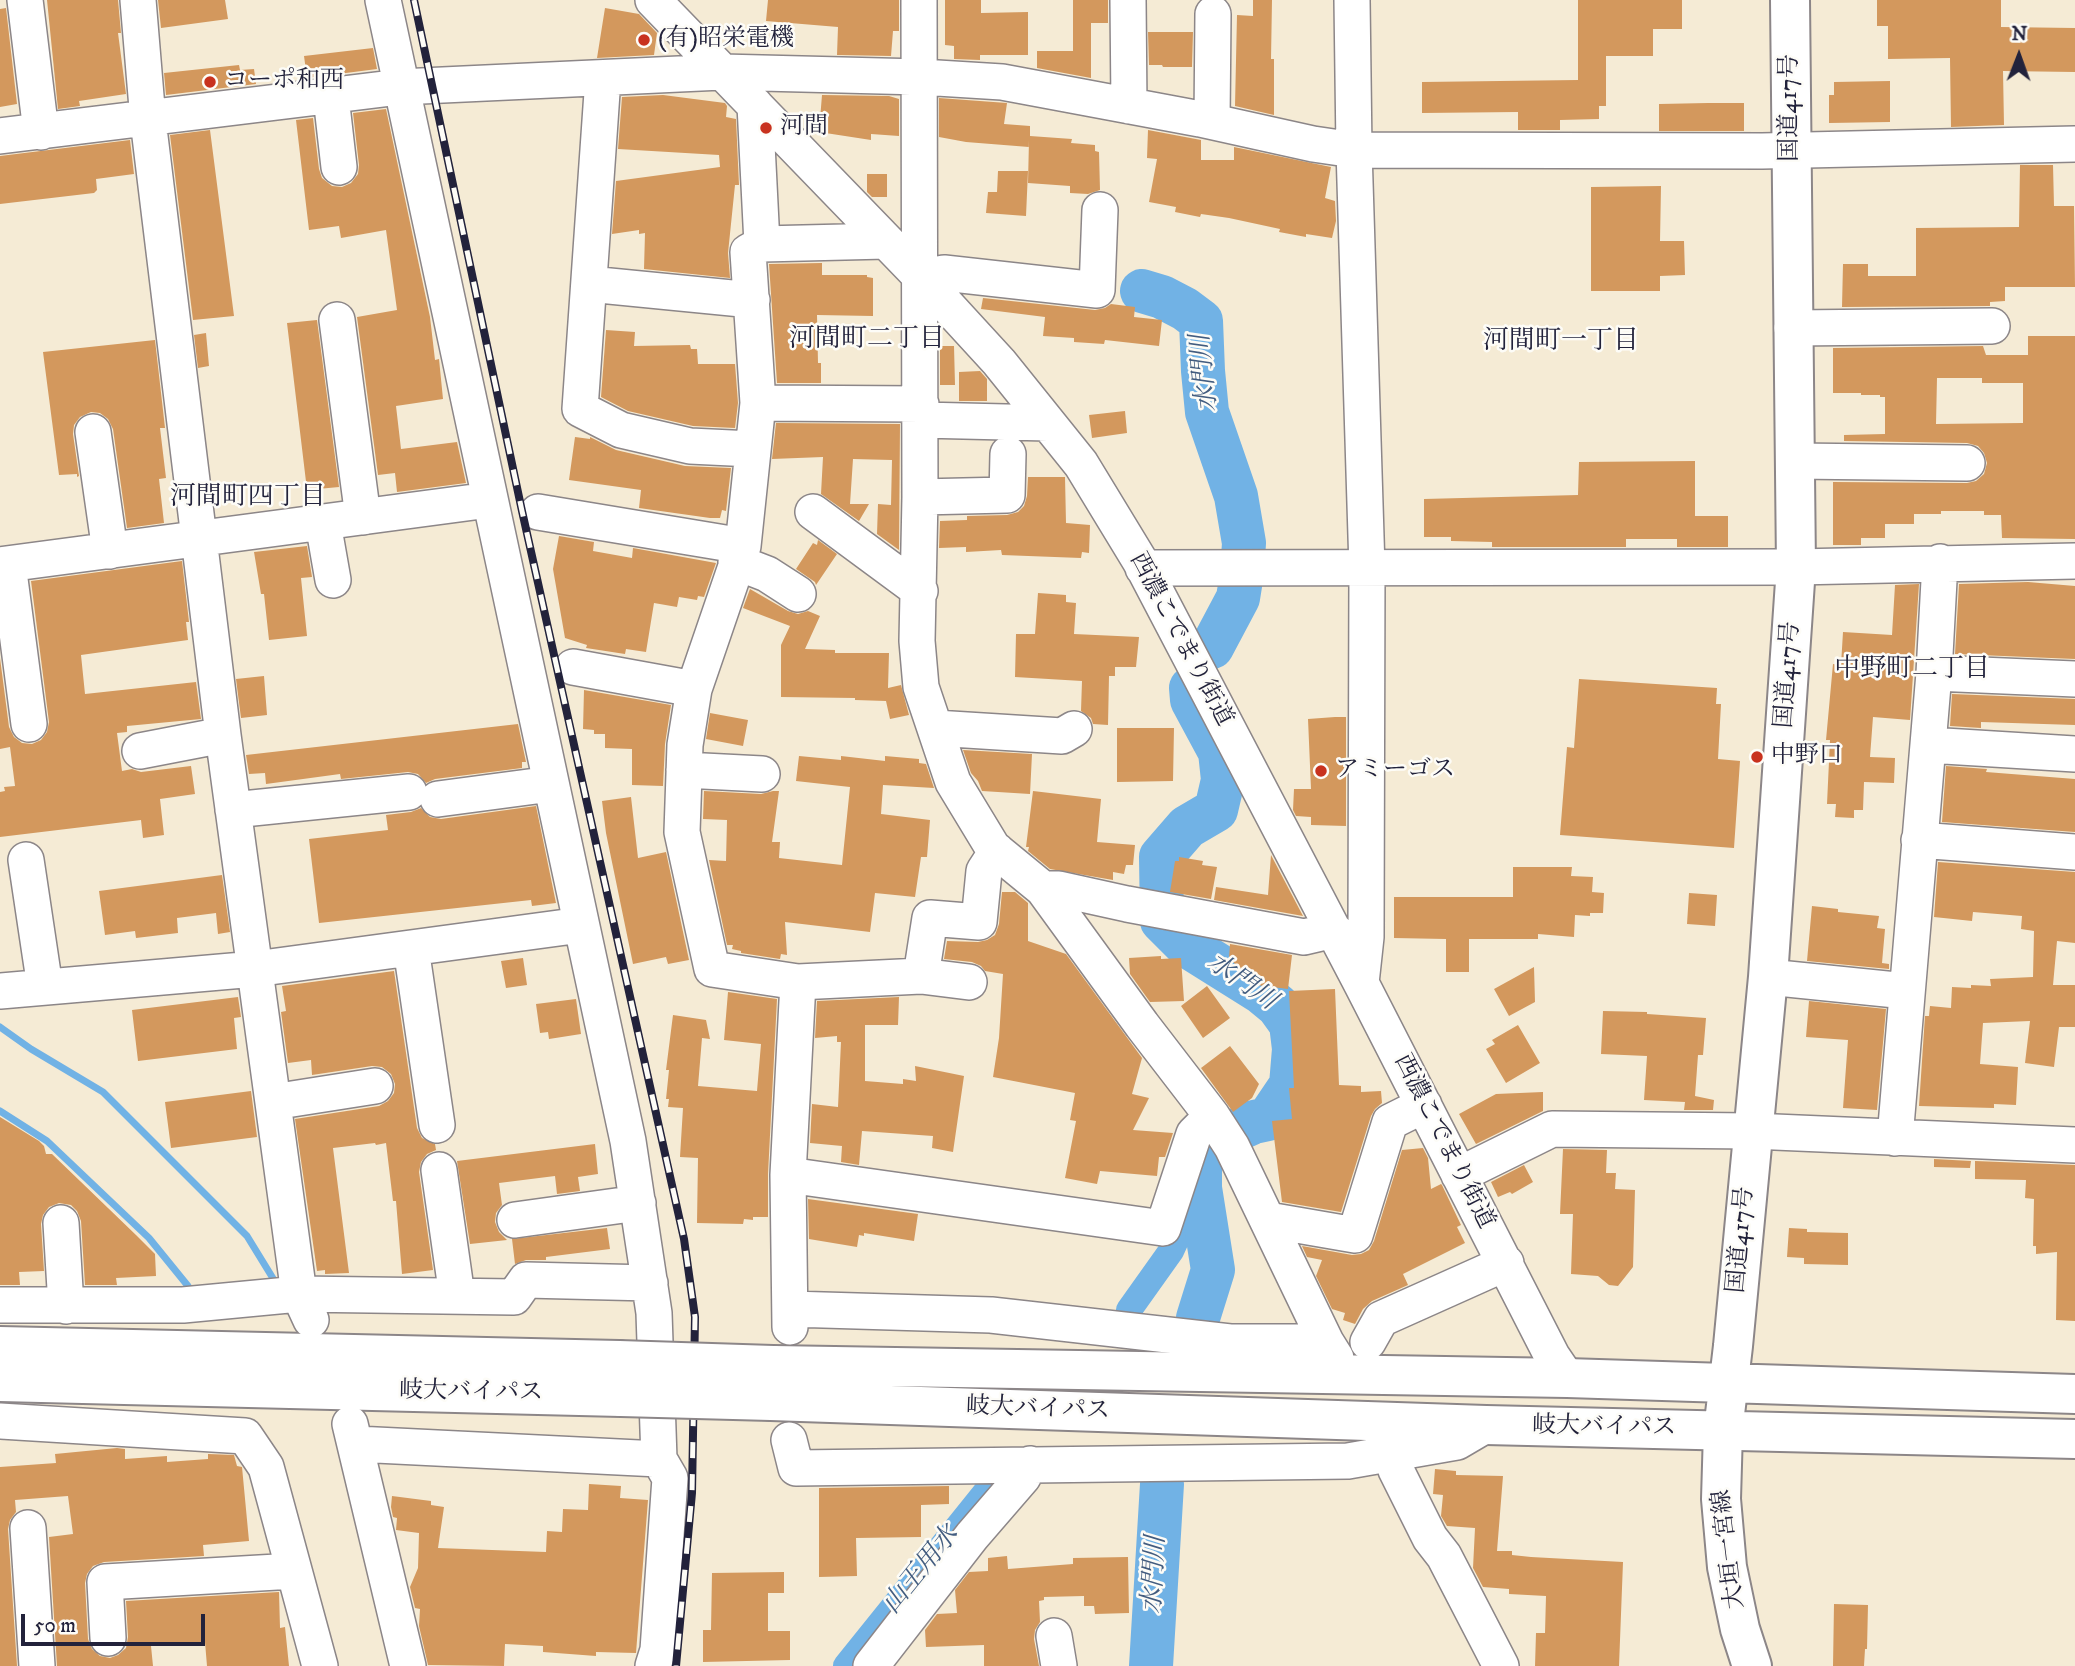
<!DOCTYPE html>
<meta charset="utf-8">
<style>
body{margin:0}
#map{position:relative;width:2075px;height:1666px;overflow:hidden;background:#f5ebd5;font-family:"IM FELL DW Pica",serif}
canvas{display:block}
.north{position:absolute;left:1984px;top:21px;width:70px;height:70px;-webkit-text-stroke:5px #fdfcf7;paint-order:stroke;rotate:1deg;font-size:19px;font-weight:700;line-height:28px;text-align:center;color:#22223b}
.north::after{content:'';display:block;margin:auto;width:24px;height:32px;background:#22223b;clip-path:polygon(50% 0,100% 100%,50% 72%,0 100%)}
.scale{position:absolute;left:21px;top:1614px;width:184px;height:32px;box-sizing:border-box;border:4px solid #22223b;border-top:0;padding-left:9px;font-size:21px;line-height:24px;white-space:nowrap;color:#22223b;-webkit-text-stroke:5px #fdfcf7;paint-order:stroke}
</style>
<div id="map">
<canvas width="2075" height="1666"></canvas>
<div class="north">N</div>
<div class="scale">50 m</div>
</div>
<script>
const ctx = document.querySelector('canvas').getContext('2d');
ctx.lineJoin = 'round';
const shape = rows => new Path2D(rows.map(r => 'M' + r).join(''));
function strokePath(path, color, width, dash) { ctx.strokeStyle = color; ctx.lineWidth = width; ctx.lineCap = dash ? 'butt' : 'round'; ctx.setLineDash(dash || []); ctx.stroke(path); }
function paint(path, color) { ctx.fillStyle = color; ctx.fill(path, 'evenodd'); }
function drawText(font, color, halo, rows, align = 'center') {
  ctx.font = font + ' "IM FELL DW Pica","Noto Serif JP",serif'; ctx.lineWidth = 5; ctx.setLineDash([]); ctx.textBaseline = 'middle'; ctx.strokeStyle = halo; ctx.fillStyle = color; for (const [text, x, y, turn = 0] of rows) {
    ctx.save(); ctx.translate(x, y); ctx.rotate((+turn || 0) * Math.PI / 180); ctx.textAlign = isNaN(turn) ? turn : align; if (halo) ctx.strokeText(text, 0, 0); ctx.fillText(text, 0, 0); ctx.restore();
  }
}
strokePath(shape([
 [0,1027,31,1049,103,1092,247,1236,274,1280],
 [0,1111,47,1141,149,1238,188,1286]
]), '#71b2e5', 7);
strokePath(shape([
 [1129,1310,1171,1251,1200,1188],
 [846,1666,998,1477]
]), '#71b2e5', 26);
strokePath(shape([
 [1142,291,1162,297,1185,309,1201,321,1203,371,1207,412,1236,496,1244,543,1242,573,1238,598,1212,647],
 [1191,688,1192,700,1220,752,1223,780,1216,810,1187,827,1161,857,1162,921,1186,945,1261,992,1278,1006,1291,1024,1294,1049,1291,1085,1268,1119,1254,1122,1212,1141,1200,1161,1200,1188,1213,1270,1198,1318],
 [1151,1666,1162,1484]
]), '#71b2e5', 44);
paint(shape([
 [47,0,118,0,121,33,118,33,126,94,79,101,80,106,58,109],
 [158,0,225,0,228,19,161,28],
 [768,0,899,0,899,31,893,31,891,56,837,55,838,27,766,21],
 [945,0,981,0,981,13,1028,12,1028,55,980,55,980,60,954,59,954,46,945,45],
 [1073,0,1108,0,1108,23,1091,23,1091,78,1037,68,1037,51,1073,51],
 [1253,0,1272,0,1271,59,1274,59,1274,115,1235,106,1237,15,1253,16],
 [1578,0,1682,0,1682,29,1653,29,1653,56,1606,56,1606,106,1599,106,1599,119,1560,120,1560,130,1518,130,1518,112,1422,113,1422,82,1578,80],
 [1877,0,2001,0,2001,27,2075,28,2075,72,2003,71,2004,125,1951,127,1950,58,1888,59,1888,26,1877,26],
 [6,8,17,104,0,107,0,9],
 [605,8,639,14,657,33,654,55,597,58],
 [1148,32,1193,32,1192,67,1163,67,1162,65,1149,65],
 [373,48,377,69,307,78,304,56],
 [239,65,240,70,254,69,256,84,166,95,164,73],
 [1890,81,1890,122,1829,123,1829,95,1834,95,1834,82],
 [663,95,725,103,727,106,726,117,736,119,739,185,735,185,728,253,730,278,644,269,645,233,639,234,639,230,612,234,616,181,720,167,719,155,618,149,622,97],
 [822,95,889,96,899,99,899,136,871,134,871,140,819,132],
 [939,98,1007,103,1004,124,1030,126,1030,136,1072,139,1071,143,1095,145,1095,151,1099,152,1100,190,1088,194,1070,193,1070,186,1028,183,1029,140,1029,147,966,142,939,137],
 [1708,103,1744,103,1744,131,1659,131,1659,104],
 [386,109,430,317,435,360,439,359,443,399,396,406,401,449,457,442,466,483,397,492,395,473,378,475,357,317,397,310,386,230,341,238,339,226,309,230,296,120,313,118,319,169,322,178,332,186,342,187,351,183,358,174,359,165,353,113],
 [210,130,234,316,193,320,170,135],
 [1148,130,1201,140,1201,160,1234,160,1234,147,1331,167,1325,198,1335,201,1336,221,1332,238,1306,234,1306,237,1279,232,1280,229,1229,218,1201,214,1200,217,1175,212,1176,207,1149,202,1157,159,1147,158],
 [130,140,134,174,96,179,97,190,94,193,0,204,0,156],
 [2020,165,2053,165,2054,206,2074,206,2075,287,2005,287,2005,301,1990,302,1990,306,1842,307,1843,264,1868,264,1868,276,1916,276,1916,228,2019,227],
 [998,171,1028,171,1026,216,986,213,988,192,997,192],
 [867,174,887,174,887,197,872,197,867,192],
 [1661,186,1660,241,1684,241,1685,275,1660,276,1660,291,1591,291,1591,187],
 [822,263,822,275,867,275,867,277,873,278,873,316,817,315,818,363,821,363,821,383,777,383,769,264],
 [983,298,1095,310,1105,308,1111,304,1135,307,1134,317,1162,320,1159,346,1105,340,1104,344,1074,342,1074,338,1043,336,1045,317,981,309],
 [317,320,339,487,307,490,287,323],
 [606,330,635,332,634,346,690,345,691,349,697,349,698,364,735,364,738,403,735,428,693,426,628,411,601,397],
 [206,333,209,366,198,368,194,335],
 [2028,336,2075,336,2075,539,2002,538,2001,515,1984,515,1984,511,1941,511,1941,514,1914,514,1914,524,1885,524,1885,538,1861,538,1861,545,1833,545,1833,482,1967,483,1976,481,1984,474,1987,463,1984,453,1978,446,1967,443,1844,441,1844,435,1885,434,1885,397,1880,397,1880,395,1861,395,1861,393,1833,393,1833,348,1983,346,1986,355,2028,355],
 [1937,378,1982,378,1982,383,2023,383,2023,423,1936,424],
 [155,340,165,428,160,428,166,478,159,479,164,523,127,528,113,429,108,419,100,413,91,412,80,417,74,425,73,434,79,476,77,477,77,474,59,475,43,352],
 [940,346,954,346,955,385,940,385],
 [980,371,987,379,987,401,959,401,959,372],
 [1125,411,1127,433,1092,438,1089,415],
 [776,423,900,424,899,550,877,534,878,504,891,505,892,460,853,459,850,504,869,504,859,521,821,494,823,457,772,459],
 [575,437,590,439,590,437,616,450,685,466,731,468,726,511,722,510,720,518,710,518,639,508,641,490,569,480],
 [1695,461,1695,516,1728,516,1728,547,1677,547,1677,539,1626,539,1626,547,1492,547,1492,542,1451,541,1451,537,1424,537,1424,499,1578,495,1579,462],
 [1028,477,1065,477,1066,523,1090,525,1089,553,1082,552,1081,558,1002,555,1001,550,966,552,966,547,939,548,940,521,967,520,967,516,1007,515,1018,512,1024,506,1027,496],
 [559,536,594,542,593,551,632,558,633,548,716,563,704,597,698,596,697,600,679,597,677,607,654,603,646,652,626,649,625,654,586,648,587,645,565,638,553,569],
 [818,540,837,554,816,585,815,582,796,569,813,543,817,545],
 [307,546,312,577,301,578,307,636,269,640,264,594,261,594,254,552],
 [182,561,189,622,186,622,188,640,81,655,85,694,196,682,201,719,127,726,127,732,117,733,122,771,132,769,141,772,191,766,195,794,160,799,164,835,143,838,141,820,0,837,0,792,5,791,4,787,15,786,10,747,0,749,0,658,9,727,14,737,22,743,32,744,41,740,47,732,49,722,31,581],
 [2028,582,2075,586,2075,659,1955,654,1959,584],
 [1919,584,1910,720,1873,717,1870,757,1895,758,1894,783,1864,782,1863,810,1854,810,1854,818,1835,817,1836,804,1827,804,1830,740,1826,740,1833,664,1841,665,1843,632,1892,635,1895,585],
 [750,589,788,611,798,614,808,611,820,616,805,649,835,650,835,653,889,653,888,688,901,685,909,715,890,719,886,701,855,700,855,698,781,697,781,645,790,626,743,608],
 [1038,593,1066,595,1066,602,1076,603,1074,634,1139,637,1136,667,1115,667,1115,676,1109,676,1108,725,1093,724,1091,718,1081,711,1082,681,1015,677,1016,634,1035,634],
 [264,676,267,715,241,718,236,679],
 [1579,679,1717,688,1716,704,1721,704,1718,759,1740,761,1734,848,1560,835,1567,747,1574,748],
 [584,690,671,705,665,744,663,786,632,785,632,749,605,748,605,734,594,734,594,730,583,729],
 [1952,694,2075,699,2075,725,1981,722,1981,728,1950,726],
 [710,713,748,720,743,746,706,739],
 [1335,717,1346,717,1346,826,1311,825,1311,817,1296,816,1293,810,1294,789,1311,789,1308,719],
 [518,724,526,762,522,762,522,768,435,779,426,783,418,774,408,772,341,779,340,774,266,784,265,773,249,774,246,755],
 [1117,728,1174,728,1173,781,1117,782],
 [963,750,1032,754,1030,794,982,791,978,781,971,773],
 [799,756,841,760,841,756,885,761,885,756,919,759,919,763,926,764,934,788,883,785,881,814,930,820,927,857,921,857,915,897,875,893,870,932,785,922,787,955,781,954,780,959,741,953,741,951,732,949,733,945,727,945,709,860,726,861,727,820,703,819,704,791,761,794,773,791,779,791,772,842,780,842,779,858,842,865,850,787,796,781],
 [1946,766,1987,769,1986,772,2075,779,2075,832,1942,822],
 [1033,791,1101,799,1097,842,1135,845,1133,865,1126,865,1124,874,1113,872,1113,880,1050,869,1028,851,1029,847,1026,847],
 [631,797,638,858,666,852,689,960,668,964,666,957,633,964,606,833,602,801],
 [536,806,556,903,532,906,531,900,319,923,309,839,388,830,386,815,411,812,421,808,430,817,441,819],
 [1271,855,1303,916,1214,900,1216,887,1268,895],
 [1179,857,1203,861,1202,865,1217,867,1211,899,1170,892,1175,861,1179,861],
 [1938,862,2075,872,2075,943,2057,941,2053,985,2075,985,2075,1027,2059,1027,2054,1067,2025,1063,2030,1021,1983,1023,1980,1064,2018,1067,2016,1105,1994,1104,1994,1108,1919,1106,1925,1016,1929,1016,1930,1006,1951,1008,1952,987,1971,988,1971,985,1991,986,1990,979,2033,977,2034,931,2021,929,2022,916,1973,912,1972,921,1934,917],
 [1513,867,1572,867,1571,876,1593,877,1592,892,1604,893,1603,913,1590,913,1590,916,1575,915,1574,937,1538,934,1538,939,1469,939,1469,972,1446,972,1446,939,1394,938,1394,897,1513,897],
 [222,875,230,932,218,934,216,913,177,918,178,933,136,938,135,931,105,935,99,891],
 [1002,892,1015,892,1028,903,1028,941,1066,954,1142,1058,1132,1094,1149,1098,1133,1130,1173,1133,1165,1157,1159,1157,1157,1176,1100,1171,1097,1184,1065,1178,1076,1121,1070,1120,1075,1093,993,1077,999,1038,1003,974,985,971,981,966,972,962,944,959,947,941,978,942,987,940,995,935,999,924],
 [1689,893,1717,895,1715,926,1687,924],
 [1812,906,1838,909,1838,912,1879,916,1877,928,1885,929,1882,963,1889,964,1889,969,1807,961],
 [1230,944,1292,955,1288,989,1256,985,1229,958],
 [1161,956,1161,959,1181,958,1184,1001,1150,1002,1130,974,1129,958],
 [523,958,527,985,506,988,501,961],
 [1534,967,1535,1002,1509,1016,1494,989],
 [394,971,417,1128,422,1138,435,1144,436,1150,427,1154,421,1162,419,1172,433,1270,402,1274,396,1201,393,1201,386,1143,376,1145,375,1143,333,1148,349,1273,325,1274,325,1270,317,1271,295,1119,379,1106,388,1101,394,1093,395,1084,391,1074,382,1067,372,1066,312,1075,311,1060,288,1063,281,1012,286,1011,282,986],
 [1207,986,1230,1018,1203,1038,1181,1006],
 [1335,989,1339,1085,1361,1086,1361,1092,1381,1091,1382,1103,1375,1109,1371,1116,1341,1212,1282,1202,1272,1121,1292,1119,1289,1088,1294,1088,1289,991],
 [728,992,777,999,768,1174,768,1217,753,1217,753,1220,744,1219,743,1224,697,1223,698,1158,680,1157,683,1108,668,1107,669,1099,666,1099,669,1070,666,1070,673,1015,706,1020,710,1039,702,1038,698,1086,757,1091,761,1044,724,1040],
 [238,997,241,1017,234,1018,237,1049,138,1061,132,1010],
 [899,997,898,1025,865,1025,865,1081,903,1084,903,1079,916,1081,915,1066,964,1076,953,1152,932,1148,933,1136,862,1131,859,1165,841,1162,842,1146,810,1143,812,1104,838,1107,841,1042,837,1042,837,1036,815,1038,817,1001],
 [576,999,581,1034,549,1039,548,1032,540,1033,536,1004],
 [1809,1001,1886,1009,1877,1110,1843,1108,1848,1040,1806,1037],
 [1603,1011,1647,1012,1647,1014,1706,1018,1703,1055,1698,1055,1695,1096,1714,1100,1713,1110,1684,1110,1685,1102,1644,1100,1647,1056,1601,1054],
 [1518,1025,1540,1063,1506,1083,1486,1049,1495,1044,1492,1040],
 [1230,1046,1259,1084,1252,1098,1233,1112,1201,1068],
 [251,1091,257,1137,171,1148,165,1102],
 [1543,1092,1543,1111,1476,1144,1459,1114,1496,1094],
 [0,1117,39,1141,44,1146,46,1154,52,1154,136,1235,155,1254,156,1276,116,1278,117,1285,85,1285,81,1221,77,1211,71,1205,59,1203,49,1207,43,1215,41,1224,44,1271,19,1272,20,1285,0,1285],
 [595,1144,598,1174,578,1177,580,1191,557,1194,555,1176,499,1183,502,1205,496,1213,495,1222,499,1232,507,1240,470,1244,457,1161],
 [1423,1148,1428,1158,1431,1189,1441,1184,1442,1185,1461,1225,1457,1227,1465,1243,1403,1274,1408,1285,1372,1301,1363,1309,1355,1324,1343,1320,1345,1313,1332,1309,1316,1276,1322,1260,1307,1257,1302,1246,1352,1255,1361,1254,1369,1250,1374,1241,1402,1150],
 [1563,1149,1607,1150,1606,1173,1616,1173,1615,1189,1635,1190,1633,1267,1618,1286,1609,1285,1598,1276,1571,1274,1573,1214,1560,1214],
 [1934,1159,1971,1161,1970,1168,1934,1167],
 [1975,1161,2075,1165,2075,1321,2056,1320,2057,1252,2036,1254,2036,1246,2033,1246,2034,1199,2025,1198,2026,1180,1975,1179],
 [1524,1165,1533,1182,1512,1194,1510,1192,1498,1197,1491,1182],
 [808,1199,918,1214,914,1241,864,1233,864,1236,859,1235,857,1247,809,1239],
 [607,1228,610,1249,546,1257,546,1260,526,1260,515,1264,512,1239],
 [1789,1228,1807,1229,1807,1232,1848,1233,1848,1265,1804,1264,1804,1258,1787,1257],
 [117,1448,125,1449,125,1459,167,1456,167,1462,208,1459,208,1454,234,1455,237,1466,242,1467,249,1541,203,1545,204,1556,104,1562,93,1566,87,1574,85,1583,88,1639,92,1649,100,1656,110,1658,118,1655,126,1648,128,1637,126,1601,279,1592,280,1628,285,1627,289,1666,207,1666,205,1642,151,1646,153,1666,57,1666,49,1537,73,1534,68,1496,15,1500,16,1512,10,1520,8,1529,17,1666,0,1666,0,1467,56,1463,55,1454],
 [1435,1469,1456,1471,1456,1475,1503,1476,1497,1551,1512,1551,1512,1555,1531,1557,1623,1562,1619,1666,1535,1666,1536,1633,1545,1633,1546,1596,1509,1594,1509,1589,1483,1587,1473,1568,1475,1528,1447,1526,1441,1516,1443,1495,1433,1494],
 [589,1484,621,1486,620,1498,648,1500,636,1653,596,1652,596,1656,543,1652,543,1646,505,1644,504,1666,428,1665,419,1626,420,1609,415,1608,410,1587,418,1568,419,1533,396,1530,397,1518,393,1517,391,1507,392,1496,431,1501,431,1505,444,1507,438,1548,546,1552,547,1531,562,1532,563,1509,588,1510],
 [949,1486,949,1504,921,1505,921,1537,856,1538,857,1576,819,1577,819,1488],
 [1007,1556,1008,1569,1073,1564,1073,1558,1128,1557,1129,1613,1095,1614,1094,1606,1084,1606,1084,1596,1044,1597,1044,1600,1039,1601,1040,1622,1035,1630,1034,1639,1039,1666,984,1666,984,1645,926,1647,925,1630,937,1614,957,1613,955,1590,969,1572,988,1571,988,1558],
 [784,1572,784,1593,768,1593,768,1631,790,1631,790,1660,703,1662,703,1630,711,1630,712,1573],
 [1834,1604,1868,1605,1867,1649,1865,1649,1864,1666,1833,1666]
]), '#d3985d');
const minor = shape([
 [25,0,41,132],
 [138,0,148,120,223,735,299,1294,311,1320],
 [383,0,628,1141,654,1313,659,1459],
 [653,0,921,277,999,362,1081,464,1140,561,1361,983,1552,1356,1567,1378],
 [919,0,920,497,917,641,921,687,953,782,993,848,1043,889,1142,1025,1212,1116,1232,1147,1326,1342,1336,1358,1336,1374],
 [1128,0,1129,106],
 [1352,0,1354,150,1367,568,1366,937,1361,983],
 [603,78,580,409,621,430,690,446,752,449],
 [331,97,339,167],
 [755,105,762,244,748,252,758,403],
 [1212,121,1213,14],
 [0,136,400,87,722,72,921,77,1002,82,1200,119,1313,144,1354,150,1762,151,2075,144],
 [762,244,886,241],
 [921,277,944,273,1097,290,1100,210],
 [589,284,752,300],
 [337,320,363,517],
 [1792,328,1992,326],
 [921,420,1048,423],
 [93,432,110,551],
 [1794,461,1967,463],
 [920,497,1007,495,1008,454],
 [538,512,743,546],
 [813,512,920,591],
 [323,523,333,580],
 [736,562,767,574,798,594],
 [8,564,29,724],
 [0,565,489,500],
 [1143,568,1796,567,2075,561],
 [573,667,694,689],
 [1934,673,2075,679],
 [935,728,1062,736,1074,729],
 [1928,745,2075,754],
 [140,751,223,735],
 [684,770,762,774],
 [438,799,551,784],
 [233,810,409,792],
 [1919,840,2075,852],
 [26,860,45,987],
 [1043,889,1059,889,1127,904,1304,937,1334,930],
 [411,948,437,1125],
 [921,976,969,982],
 [1768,977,1906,991],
 [798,982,712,969,682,832,685,745,694,689,743,546,758,403,921,404],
 [0,991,255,969,581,925],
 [273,1102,375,1086],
 [1895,1138,1934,673,1940,562],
 [439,1170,457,1296],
 [788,1175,1163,1228,1194,1134,1212,1116],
 [1459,1175,1552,1129,1752,1131,2075,1145],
 [515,1220,638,1203],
 [1268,1220,1355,1235,1390,1122,1424,1105],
 [61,1223,66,1306],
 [0,1305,183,1305,299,1294,514,1297,526,1280,650,1283],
 [790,1309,991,1315,1230,1342,1326,1342],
 [790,1327,788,1175,798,982,921,976,930,918,979,922,984,871,997,851],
 [1368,1342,1381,1319,1506,1263],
 [0,1421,245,1436,266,1467,320,1666],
 [350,1424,408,1666],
 [1384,1432,1396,1470,1430,1538,1444,1556,1501,1666],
 [789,1440,796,1468,1348,1461,1457,1442,1486,1425],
 [356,1444,659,1459,670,1478,658,1650,653,1666],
 [28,1528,37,1666],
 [1054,1636,1059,1666],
 [108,1638,105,1582,294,1571],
 [871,1666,972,1536,1023,1477,1030,1464]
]);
const major = shape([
 [1723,1431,1721,1499,1727,1567,1740,1629,1752,1666]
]);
const highway = shape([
 [0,1346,619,1360],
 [773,1365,1567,1378,2075,1394],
 [0,1382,621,1397],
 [771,1401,1486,1425,2075,1439],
 [1723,1431,1733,1346,1768,977,1796,567,1790,0]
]);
strokePath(minor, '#8c8688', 38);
strokePath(major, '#8c8688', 42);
strokePath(highway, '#8c8688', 42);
strokePath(minor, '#fff', 35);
strokePath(major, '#fff', 38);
strokePath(highway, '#fff', 38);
const rail = shape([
 [414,0,522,511,684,1239,695,1317,692,1493,676,1666]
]);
strokePath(rail, '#22223b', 8);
strokePath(rail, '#fdfcf7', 5, [16]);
const highwayBridge = shape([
 [619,1360,773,1365],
 [621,1397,771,1401]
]);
strokePath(highwayBridge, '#8c8688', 42, []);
strokePath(highwayBridge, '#fff', 38);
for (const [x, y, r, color] of [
 [644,40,7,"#c8321e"],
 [210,82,7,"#c8321e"],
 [766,128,7,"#c8321e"],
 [1757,757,7,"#c8321e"],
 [1321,771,7,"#c8321e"]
]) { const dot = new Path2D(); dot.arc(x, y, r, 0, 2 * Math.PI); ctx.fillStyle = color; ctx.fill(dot); strokePath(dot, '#fdfcf7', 2.5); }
drawText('24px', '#22223b', '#fdfcf7', [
 ["(有)昭栄電機",658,40],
 ["コーポ和西",224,82],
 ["河間",780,128],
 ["中野口",1771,757],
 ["アミーゴス",1335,771]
], 'left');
drawText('24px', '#22223b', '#fdfcf7', [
 ["国道417号",1791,108,-90],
 ["西濃こでまり街道",1180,640,62],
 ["国道417号",1789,675,-86],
 ["西濃こでまり街道",1443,1142,63],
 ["国道417号",1742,1240,-85],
 ["岐大バイパス",471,1393,1],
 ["岐大バイパス",1038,1410,2],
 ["岐大バイパス",1604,1428,1],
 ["大垣一宮線",1730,1549,-97]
]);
drawText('26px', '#22223b', '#fdfcf7', [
 ["河間町二丁目",867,341],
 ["河間町一丁目",1561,343],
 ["河間町四丁目",248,499],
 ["中野町二丁目",1912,671]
]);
drawText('italic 26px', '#425c7f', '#fdfcf7', [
 ["水門川",1206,373,-96],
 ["水門川",1241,983,35],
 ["山王用水",922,1571,-51],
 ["水門川",1156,1575,-87]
]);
</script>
